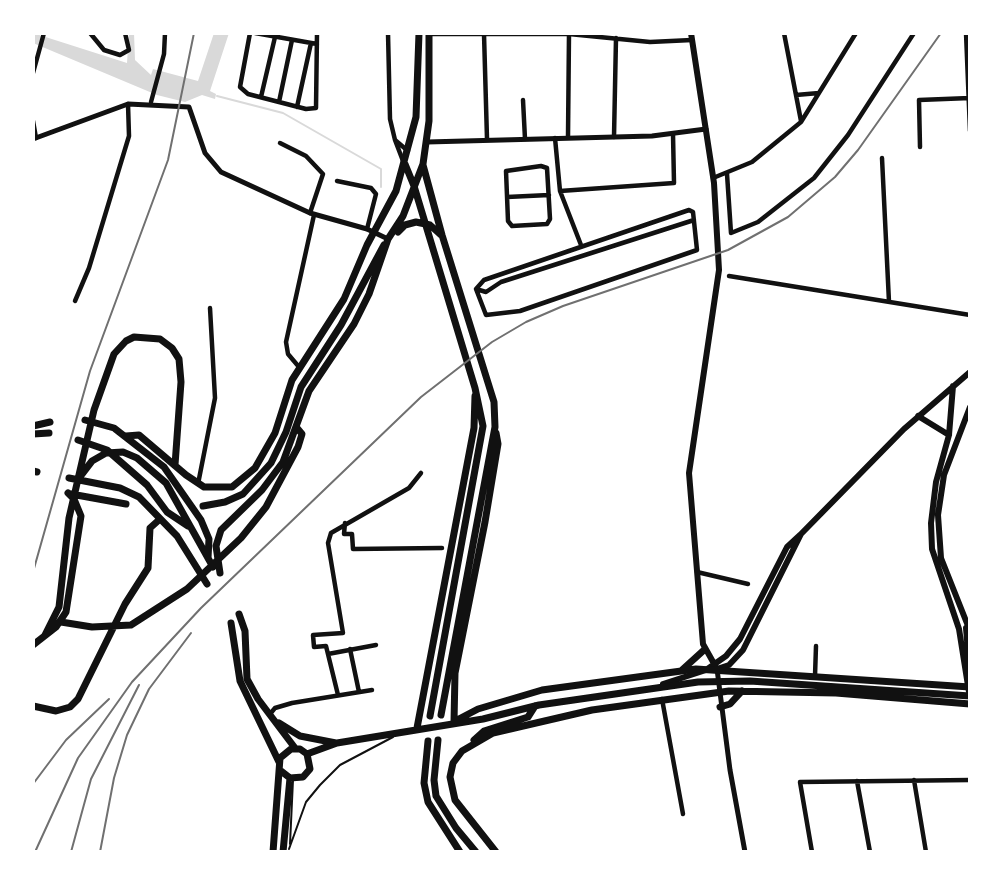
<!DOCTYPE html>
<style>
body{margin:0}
#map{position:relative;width:1003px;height:885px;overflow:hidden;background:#fff;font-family:"DejaVu Sans",sans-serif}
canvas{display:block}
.frame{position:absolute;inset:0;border:35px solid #fff;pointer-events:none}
</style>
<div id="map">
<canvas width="1003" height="885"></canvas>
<div class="frame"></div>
</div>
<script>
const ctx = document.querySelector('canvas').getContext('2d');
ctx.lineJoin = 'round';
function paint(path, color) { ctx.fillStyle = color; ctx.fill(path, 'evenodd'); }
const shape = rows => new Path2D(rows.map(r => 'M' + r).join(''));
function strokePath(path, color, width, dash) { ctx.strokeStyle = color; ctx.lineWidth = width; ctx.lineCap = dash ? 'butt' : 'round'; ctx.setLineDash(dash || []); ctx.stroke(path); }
paint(shape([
 [33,33,127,63,129,33,134,33,135,60,151,75,153,69,198,81,214,33,229,33,210,91,216,94,215,99,202,95,185,102,157,95,33,43]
]), '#d9d9d9');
strokePath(shape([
 [217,96,283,113,381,169,381,187]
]), '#d9d9d9', 2);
strokePath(shape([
 [290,844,293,780],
 [289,849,306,802,320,785,340,765,393,737]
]), '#111', 2);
strokePath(shape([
 [90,33,104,50,120,55,129,50,125,33],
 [250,33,240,87,248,94,306,109,316,108,317,33],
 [255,33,317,44],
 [388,33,390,119,395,140],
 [784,33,801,121],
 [966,33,970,131],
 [429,34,569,34,650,42,692,40],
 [484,34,487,139],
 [33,73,44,33],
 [796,95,819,93],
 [261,97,275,37],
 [523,100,525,139],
 [151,102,164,54,165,33],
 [279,102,292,40],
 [297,107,311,43],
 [33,121,36,138],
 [568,137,569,33],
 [614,137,616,38],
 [555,138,560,191,581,245],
 [280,143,306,156,323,174,310,213],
 [920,147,919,100,970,98],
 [882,158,889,302],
 [403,161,395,140,408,151],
 [541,166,547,168,550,219,547,224,512,226,508,221,506,171,541,166],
 [727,174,731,233,758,222,814,178,848,135,914,33],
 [713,178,752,162,801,122,856,33],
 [337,181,371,188,376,194,367,229],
 [560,191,674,183,673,134],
 [507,197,549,195],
 [689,210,693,212,697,250,520,311,486,315,476,289,484,280,689,210],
 [729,276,970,315],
 [476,289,486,292,501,282,694,220],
 [75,301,89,268,129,136,128,104],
 [299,367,288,354,286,342,314,215],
 [198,484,215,398,210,308],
 [345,523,344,534,352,534,353,549,442,548],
 [697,572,748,584],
 [350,649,359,692],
 [328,654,376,645],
 [815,676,816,646],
 [338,695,326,646,314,647,313,635,343,633,328,543,331,533,409,488,421,473],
 [662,699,683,814],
 [270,714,275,708,292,703,372,690],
 [914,780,926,852],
 [857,781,870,852],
 [812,852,800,782,970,780]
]), '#111', 4.5);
strokePath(shape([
 [33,139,128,104,189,107,205,153,221,172,310,213,367,229,388,239],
 [427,142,652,136,706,129],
 [717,669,730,770,745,852]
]), '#111', 5);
strokePath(shape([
 [691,33,714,183,719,270,689,473,703,644,717,669,729,665,743,650,801,534,904,429,970,372],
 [953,386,949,435,936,482,931,523,932,549,959,629,969,692],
 [970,407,944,475,938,515,941,558,970,631],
 [918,416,949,435],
 [966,628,969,664],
 [663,684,706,670,726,656,740,639,787,547,800,535]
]), '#111', 6);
strokePath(shape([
 [405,164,414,186,475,388,483,426,430,716],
 [423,165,442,235,494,402,495,427,441,715],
 [398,232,405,225,416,222,430,225,441,235],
 [85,420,114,428,164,467,201,520,209,539,208,558],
 [33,426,50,422],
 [33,434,49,433],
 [126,436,139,435,186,475,204,487,232,487,255,468,275,433,292,380,344,299,367,245,396,191,416,117,419,33],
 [78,440,107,450,147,485,167,512,188,526],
 [33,471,37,472],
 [69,478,120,488,139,497,177,536,207,584],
 [79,478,92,461,106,453,123,452,137,458,166,483,213,567],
 [71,494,126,504],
 [203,506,225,502,243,494,271,463,286,432,301,387,341,325,384,245],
 [220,573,216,546,221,530,262,490,283,462,309,391,354,324,369,294,388,239,403,216,423,164,429,121,429,33],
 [239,614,245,631,247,679,258,699,295,748],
 [61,622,92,627,131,625,187,589,241,538,266,507,298,447,302,434,297,428],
 [231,623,240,681,279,762],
 [45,635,59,607,69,518,94,410,114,354,126,341,134,337,160,339,172,348,179,359,181,382,175,465],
 [33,645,56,627,66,612,81,516,74,499,68,493],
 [682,670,704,650],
 [33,706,56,711,70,707,78,699,125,604,148,568,150,528,160,519],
 [720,707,730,704,742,691],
 [457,720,478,709,542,690,696,669,970,687],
 [454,722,455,673,485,522,498,444,496,433],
 [279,723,300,736,336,743],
 [417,728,474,428,475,396],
 [438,740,434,780,436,796,456,828,476,852],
 [474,740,484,731,528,717,535,706],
 [428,741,424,783,428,802,460,852],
 [307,754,337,743,483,719,539,705,698,682,750,681,970,696],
 [273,852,280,758,291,749,300,749,307,754,310,769,303,777,290,778,281,771],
 [283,852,290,778],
 [496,852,455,800,450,777,453,763,462,751,493,733,592,710,729,691,836,693,970,704]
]), '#111', 7);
strokePath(shape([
 [33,572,90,371,168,160,194,33],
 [33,784,66,740,109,699],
 [35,852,78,758,132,682,201,608,421,397,492,342,526,322,563,306,728,250,788,217,835,177,858,150,941,33],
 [71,852,91,779,139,685],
 [100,852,114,778,127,735,149,689,191,633]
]), '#707070', 2);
</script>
